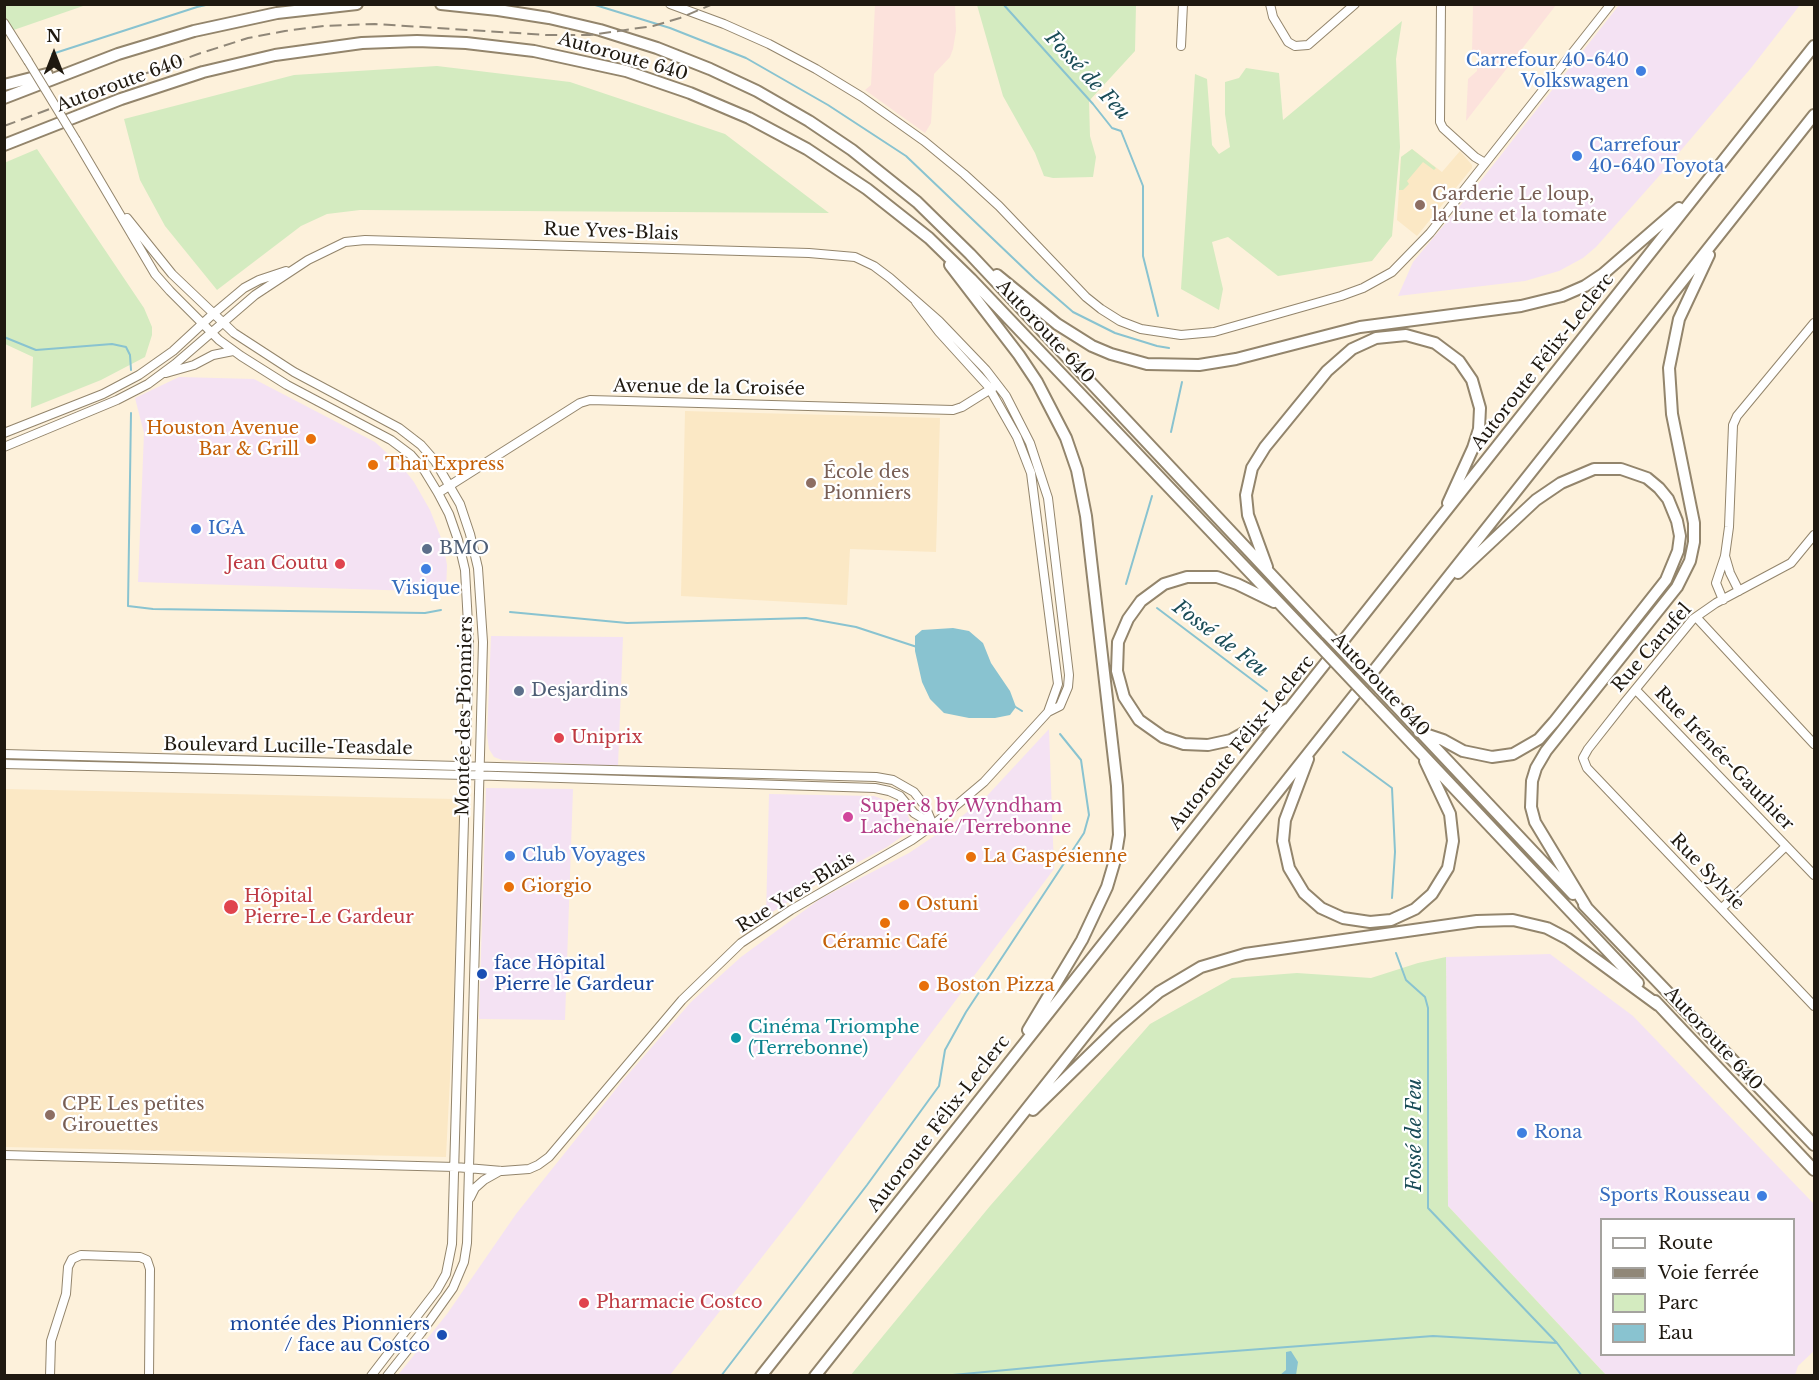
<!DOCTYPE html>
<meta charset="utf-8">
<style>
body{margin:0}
#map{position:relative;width:1819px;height:1380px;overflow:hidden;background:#fdf1db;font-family:"Libre Baskerville",serif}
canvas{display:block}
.frame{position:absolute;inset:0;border:6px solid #1f1910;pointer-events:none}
.legend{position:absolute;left:1600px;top:1218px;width:195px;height:138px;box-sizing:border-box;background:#fff;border:2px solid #a5a39f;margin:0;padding:8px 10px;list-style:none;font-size:18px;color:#1f1910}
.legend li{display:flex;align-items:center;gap:12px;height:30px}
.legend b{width:30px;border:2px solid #a5a39f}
.north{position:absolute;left:24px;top:24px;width:60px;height:60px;-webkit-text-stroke:4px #fff;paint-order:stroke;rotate:0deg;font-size:16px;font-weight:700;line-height:24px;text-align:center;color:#1f1910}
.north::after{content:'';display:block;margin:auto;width:21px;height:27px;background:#1f1910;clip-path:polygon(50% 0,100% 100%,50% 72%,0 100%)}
</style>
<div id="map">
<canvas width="1819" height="1380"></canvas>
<div class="frame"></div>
<ul class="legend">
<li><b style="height:8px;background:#fff"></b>Route</li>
<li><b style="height:8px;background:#908778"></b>Voie ferrée</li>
<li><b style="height:16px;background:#d4ebc0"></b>Parc</li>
<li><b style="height:16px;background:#89c3d0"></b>Eau</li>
</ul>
<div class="north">N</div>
</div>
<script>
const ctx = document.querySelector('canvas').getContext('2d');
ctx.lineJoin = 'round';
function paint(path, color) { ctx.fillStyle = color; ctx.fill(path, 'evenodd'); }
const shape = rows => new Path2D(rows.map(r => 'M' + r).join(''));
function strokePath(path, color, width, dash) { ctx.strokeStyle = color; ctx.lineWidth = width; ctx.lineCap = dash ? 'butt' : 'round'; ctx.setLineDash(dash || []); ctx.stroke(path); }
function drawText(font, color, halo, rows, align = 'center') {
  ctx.font = font + ' "Libre Baskerville",serif'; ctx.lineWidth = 4.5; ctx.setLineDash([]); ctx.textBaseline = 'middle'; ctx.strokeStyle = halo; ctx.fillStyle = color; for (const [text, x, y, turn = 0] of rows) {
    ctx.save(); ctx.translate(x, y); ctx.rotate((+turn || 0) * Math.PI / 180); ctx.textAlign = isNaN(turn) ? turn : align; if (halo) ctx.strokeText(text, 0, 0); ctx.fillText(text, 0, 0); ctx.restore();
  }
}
paint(shape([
 [1619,5,1800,5,1751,68,1660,175,1596,247,1583,258,1559,271,1525,281,1398,296,1413,262,1475,188],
 [179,377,254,379,375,442,403,468,414,482,430,510,443,543,447,565,446,592,138,582,144,433,135,398],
 [491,636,623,637,618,766,502,760,494,757,489,749,487,735],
 [1049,729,1054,869,798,1211,670,1375,398,1375,447,1314,516,1214,624,1079,691,1002,741,957,820,899,909,853,952,824,985,798],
 [486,788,573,789,565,1020,479,1019],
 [769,794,874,796,901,806,907,813,911,823,904,835,887,847,817,884,766,916],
 [1550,954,1633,1016,1814,1204,1814,1351,1798,1366,1795,1375,1606,1375,1448,1206,1446,957],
 [1602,1220,1794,1220,1794,1354,1602,1354]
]), '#f4e2f3');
paint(shape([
 [875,5,955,5,956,31,953,49,950,57,934,74,931,123,925,133,865,90,871,85],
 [1473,5,1556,5,1466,121,1468,79,1477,71,1478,54,1472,54]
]), '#fce2dc');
paint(shape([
 [1412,149,1442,172,1460,151,1472,165,1472,168,1417,236,1397,220,1401,157],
 [685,411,940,418,936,552,850,549,847,605,681,596],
 [5,789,455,799,460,814,454,1000,446,1157,5,1147]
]), '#fbe8c5');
paint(shape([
 [5,4,86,5,5,33],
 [977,5,1136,5,1135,51,1089,101,1090,136,1096,157,1093,177,1053,178,1044,176,1035,153,1003,96],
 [1402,21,1396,59,1400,147,1392,236,1372,261,1278,276,1228,237,1212,242,1223,289,1219,310,1181,289,1195,74,1207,79,1212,145,1219,154,1230,147,1225,114,1225,82,1239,78,1246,68,1279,73,1283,120],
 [437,66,570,82,725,134,829,213,360,210,327,214,301,226,217,290,165,226,140,180,124,119,294,75],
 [37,149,144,308,152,327,152,335,145,357,101,380,31,408,33,357,5,344,4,163],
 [1412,149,1436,168,1434,170,1423,162,1407,181,1409,184,1403,190,1399,190,1401,157],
 [1446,957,1448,1206,1606,1375,850,1376,990,1206,1150,1024,1232,978,1297,973,1371,978,1418,963]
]), '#d4ebc0');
paint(shape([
 [953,628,969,631,983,643,991,663,1010,691,1016,707,1010,715,995,718,969,718,944,713,930,699,922,682,915,651,915,636,922,630],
 [1291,1351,1298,1362,1296,1375,1280,1375,1286,1370,1286,1352]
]), '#89c3d0');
strokePath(shape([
 [592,4,670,28,746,58,828,105,906,156,1035,279,1073,312,1115,333,1157,346,1169,348],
 [1003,4,1093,104,1112,128,1121,131,1143,186,1143,256,1158,316],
 [52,54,197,7,210,4],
 [4,337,36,350,112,344,126,347,130,355,131,370],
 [131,413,128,606,153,609,425,613,441,610],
 [1171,432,1182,382],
 [1126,584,1152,496],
 [1157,608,1267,691],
 [510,612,627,623,806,618,856,627,917,647],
 [1014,706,1022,711],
 [1343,752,1392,788,1395,852,1392,898],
 [1396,953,1406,980,1425,997,1428,1008,1428,1208,1557,1343,1582,1376],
 [721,1376,867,1185,939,1086,945,1050,966,1012,1084,833,1089,815,1081,760,1060,734],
 [942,1376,1102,1361,1433,1336,1557,1343]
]), '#89c3d0', 2);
const minor = shape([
 [670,4,724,24,769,44,816,69,862,97,924,141,964,174,999,206,1086,297,1101,309,1120,321,1141,329,1181,335,1214,332,1341,296,1363,288,1392,272,1430,233,1611,4],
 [1270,4,1273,17,1288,42,1295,46,1308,45,1355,4],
 [1441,4,1440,122,1443,128,1475,157,1485,163],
 [4,23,28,61],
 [1181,46,1183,4],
 [76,140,155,274,170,291,219,340,241,356,287,385,391,440,411,455,424,470,438,493,449,514,458,540,465,570,469,642,452,1244,446,1274,437,1290,371,1376],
 [127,218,172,274,234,333,294,372,399,428,421,445,435,461,460,504,470,534,478,568,483,642,467,1243,464,1262,453,1288,421,1333,387,1376],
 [166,373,194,365,213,355,233,351],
 [4,433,103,394,139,375,173,351,213,314,244,288,259,280,286,271],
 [4,447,117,400,148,384,175,364,255,295,308,260,345,242,365,240,809,253,855,257,874,266,890,278,939,321,986,370,1006,396,1030,443,1048,498,1069,675,1068,687,1060,706,1048,712],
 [438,493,580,403,590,400,953,410,962,407,994,387],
 [1814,535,1791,563,1716,603,1693,619,1625,702,1588,749,1583,758,1587,768,1814,1006],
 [1725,556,1730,573,1739,591],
 [1723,600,1716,583,1725,556,1729,527,1733,425,1737,416,1814,323],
 [1696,617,1814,744],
 [1636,690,1814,875],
 [4,754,876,777,893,780,914,792,925,806,933,825],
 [4,764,466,775,875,788,889,791,900,796,914,813,932,824],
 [1722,908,1786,846],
 [4,1155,455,1167,502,1171,529,1169,538,1165,549,1157,682,1000,741,943,791,910,912,840,933,825,984,782,1048,712,1058,684,1031,473,1017,437,988,386,939,332,916,302],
 [470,1198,475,1188,484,1180,500,1171],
 [50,1376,51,1341,66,1294,68,1267,72,1259,81,1255,140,1257,147,1260,150,1269,149,1376]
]);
const highway = shape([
 [441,4,498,10,549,18,600,30,657,48,710,69,757,91,809,121,852,150,917,202,970,254,1327,634],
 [4,85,47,74],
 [4,98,118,54,194,31,277,13,357,4],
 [4,145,121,99,203,72,275,55,362,43,417,41,466,43,534,51,626,71,690,93,749,118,807,149,867,189,929,238,971,279,1319,645],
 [950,265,1019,355,1037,382,1066,438,1077,470,1086,516,1117,786,1119,835,1115,860,1107,887,1082,940,1028,1030],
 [997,275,1057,324,1092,346,1111,354,1147,364,1199,365,1236,359,1360,327,1521,306,1562,296,1585,286,1603,274,1679,208],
 [1267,567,1248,515,1246,495,1252,468,1265,447,1327,371,1352,349,1376,338,1406,335,1435,343,1459,361,1472,380,1480,408,1479,429,1473,448,1448,503],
 [1274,602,1237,584,1217,577,1187,577,1164,584,1141,601,1128,619,1118,642,1117,671,1124,697,1139,720,1163,737,1184,744,1208,745,1231,740,1288,709],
 [1380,689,1573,894],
 [1371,700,1638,983],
 [1419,732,1443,740,1463,751,1492,757,1513,754,1539,739,1554,722,1666,580,1678,551,1680,536,1677,521,1668,499,1659,488,1647,478,1621,469,1594,469,1561,483,1536,500,1458,573],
 [1308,759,1285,820,1283,841,1289,868,1304,893,1321,908,1343,918,1370,922,1391,920,1415,909,1432,894,1448,868,1453,841,1450,814,1425,761],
 [1584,905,1814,1145],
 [1587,908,1535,822,1531,807,1532,781,1536,768,1546,751,1677,587,1690,561,1694,542,1694,523,1672,414,1669,368,1679,319,1709,255],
 [1655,1001,1814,1170],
 [1033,1110,1117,1028,1159,992,1201,967,1245,954,1477,921,1513,920,1547,928,1568,939,1658,1005],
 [761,1376,1814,46],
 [815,1376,1814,115]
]);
strokePath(minor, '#93856c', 10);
strokePath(highway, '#93856c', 14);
strokePath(minor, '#fff', 8);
strokePath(highway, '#fff', 10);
strokePath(shape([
 [4,126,198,54,248,38,285,31,324,26,375,24,547,35,590,35,653,26,680,18,713,4]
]), '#908778', 2, [12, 6]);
const minorBridge = shape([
 [28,61,76,140]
]);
const highwayBridge = shape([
 [1327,634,1380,689],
 [1319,645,1371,700]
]);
strokePath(minorBridge, '#93856c', 10, []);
strokePath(highwayBridge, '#93856c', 14, []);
strokePath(minorBridge, '#fff', 8);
strokePath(highwayBridge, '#fff', 10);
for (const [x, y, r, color] of [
 [1641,71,6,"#3f7fe0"],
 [1577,156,6,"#3f7fe0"],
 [1420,205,6,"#8d6e63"],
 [311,439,6,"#e8710a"],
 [373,465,6,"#e8710a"],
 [811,483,6,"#8d6e63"],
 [196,529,6,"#3f7fe0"],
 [427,549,6,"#5c6f8a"],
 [340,564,6,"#e0444e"],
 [426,569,6,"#3f7fe0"],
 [519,691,6,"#5c6f8a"],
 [559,738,6,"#e0444e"],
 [848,817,6,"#d1479c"],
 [510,856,6,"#3f7fe0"],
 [971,857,6,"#e8710a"],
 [509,887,6,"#e8710a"],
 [904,905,6,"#e8710a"],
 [231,907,8,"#e0444e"],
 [885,923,6,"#e8710a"],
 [482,974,6,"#1a4fb4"],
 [924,986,6,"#e8710a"],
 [736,1038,6,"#0f9aa8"],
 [50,1115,6,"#8d6e63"],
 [1522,1133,6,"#3f7fe0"],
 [1762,1196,6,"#3f7fe0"],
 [584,1303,6,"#e0444e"],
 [442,1335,6,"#1a4fb4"]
]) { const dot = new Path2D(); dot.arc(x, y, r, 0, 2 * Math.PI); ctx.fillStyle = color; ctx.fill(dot); strokePath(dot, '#fff', 2); }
drawText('18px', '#1f1910', '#fff', [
 ["Autoroute 640",623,57,16],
 ["Autoroute 640",120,84,-20],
 ["Rue Yves-Blais",611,232,2],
 ["Autoroute 640",1045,332,47],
 ["Autoroute Félix-Leclerc",1543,362,-52],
 ["Avenue de la Croisée",709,388,1],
 ["Rue Carufel",1652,648,-49],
 ["Autoroute 640",1380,685,47],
 ["Montée des Pionniers",465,716,-89],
 ["Autoroute Félix-Leclerc",1242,743,-51],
 ["Boulevard Lucille-Teasdale",288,747,1],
 ["Rue Irénée-Gauthier",1724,759,46],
 ["Rue Sylvie",1707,872,46],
 ["Rue Yves-Blais",796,893,-32],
 ["Autoroute 640",1713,1039,47],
 ["Autoroute Félix-Leclerc",939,1124,-52]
]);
drawText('18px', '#366cbe', '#fff', [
 ["Carrefour 40-640",1629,61,"right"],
 ["Volkswagen",1629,82,"right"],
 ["Carrefour",1589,146],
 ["40-640 Toyota",1589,167],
 ["IGA",208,529],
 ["Visique",426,589,"center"],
 ["Club Voyages",522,856],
 ["Rona",1534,1133],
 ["Sports Rousseau",1750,1196,"right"]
], 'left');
drawText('18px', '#785e54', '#fff', [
 ["Garderie Le loup,",1432,195],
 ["la lune et la tomate",1432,216],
 ["École des",823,473],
 ["Pionniers",823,494],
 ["CPE Les petites",62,1105],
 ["Girouettes",62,1126]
], 'left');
drawText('18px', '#c56008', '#fff', [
 ["Houston Avenue",299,429,"right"],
 ["Bar & Grill",299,450,"right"],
 ["Thaï Express",385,465],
 ["La Gaspésienne",983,857],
 ["Giorgio",521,887],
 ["Ostuni",916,905],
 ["Céramic Café",885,943,"center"],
 ["Boston Pizza",936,986]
], 'left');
drawText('18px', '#4e5e75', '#fff', [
 ["BMO",439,549],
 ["Desjardins",531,691]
], 'left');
drawText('18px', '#be3a42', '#fff', [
 ["Jean Coutu",328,564,"right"],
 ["Uniprix",571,738],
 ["Hôpital",244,897],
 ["Pierre-Le Gardeur",244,918],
 ["Pharmacie Costco",596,1303]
], 'left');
drawText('18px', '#b23c85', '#fff', [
 ["Super 8 by Wyndham",860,807],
 ["Lachenaie/Terrebonne",860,828]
], 'left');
drawText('18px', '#164399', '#fff', [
 ["face Hôpital",494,964],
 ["Pierre le Gardeur",494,985],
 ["montée des Pionniers",430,1325,"right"],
 ["/ face au Costco",430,1346,"right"]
], 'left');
drawText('18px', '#0d838f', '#fff', [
 ["Cinéma Triomphe",748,1028],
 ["(Terrebonne)",748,1049]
], 'left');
drawText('italic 20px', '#1a4c57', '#fff', [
 ["Fossé de Feu",1087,76,47],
 ["Fossé de Feu",1220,639,37],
 ["Fossé de Feu",1415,1135,-90]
]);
</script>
